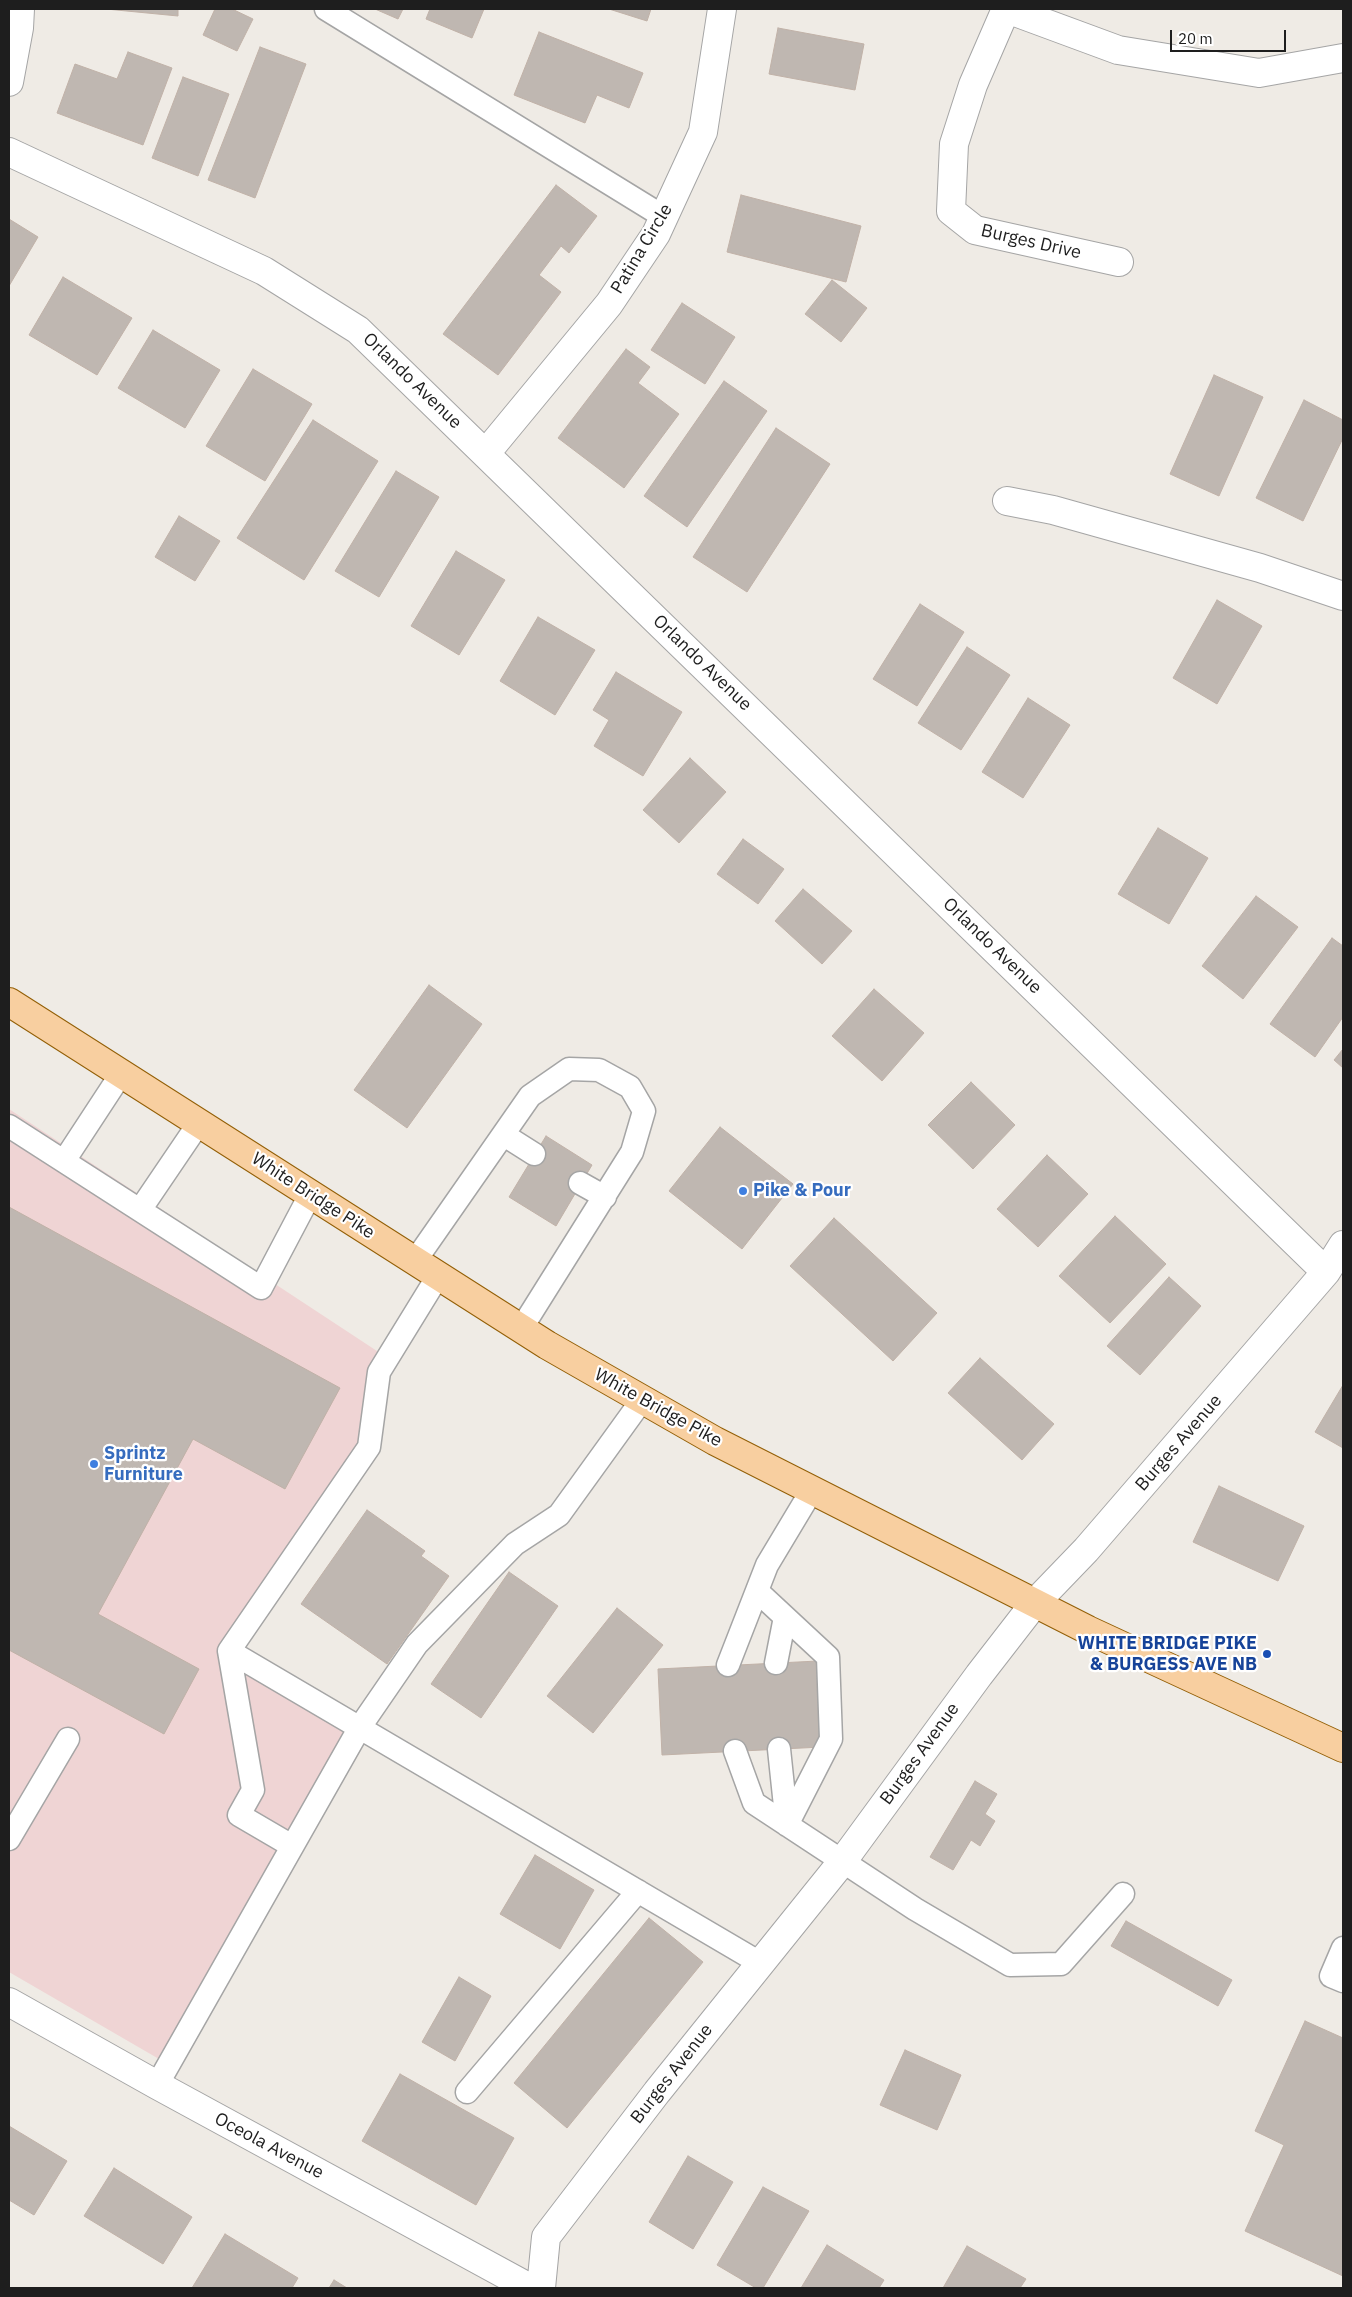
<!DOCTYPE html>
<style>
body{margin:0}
#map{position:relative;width:1352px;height:2297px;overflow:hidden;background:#efebe5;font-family:"IBM Plex Sans",sans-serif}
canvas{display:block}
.frame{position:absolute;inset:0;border:10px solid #1e1e1e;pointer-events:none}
.scale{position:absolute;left:1170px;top:30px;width:116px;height:22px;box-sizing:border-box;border:2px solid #1e1e1e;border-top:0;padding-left:6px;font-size:15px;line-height:18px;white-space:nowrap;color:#1e1e1e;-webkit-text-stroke:4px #fff;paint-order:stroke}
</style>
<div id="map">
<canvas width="1352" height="2297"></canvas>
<div class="frame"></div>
<div class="scale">20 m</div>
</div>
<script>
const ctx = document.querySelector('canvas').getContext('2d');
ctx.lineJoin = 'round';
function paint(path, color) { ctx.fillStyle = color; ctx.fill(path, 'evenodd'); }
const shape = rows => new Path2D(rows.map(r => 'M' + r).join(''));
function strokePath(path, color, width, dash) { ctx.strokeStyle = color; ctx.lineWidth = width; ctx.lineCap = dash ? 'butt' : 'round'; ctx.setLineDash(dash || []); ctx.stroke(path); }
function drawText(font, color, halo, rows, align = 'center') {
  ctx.font = font + ' "IBM Plex Sans",sans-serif'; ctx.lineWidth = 4.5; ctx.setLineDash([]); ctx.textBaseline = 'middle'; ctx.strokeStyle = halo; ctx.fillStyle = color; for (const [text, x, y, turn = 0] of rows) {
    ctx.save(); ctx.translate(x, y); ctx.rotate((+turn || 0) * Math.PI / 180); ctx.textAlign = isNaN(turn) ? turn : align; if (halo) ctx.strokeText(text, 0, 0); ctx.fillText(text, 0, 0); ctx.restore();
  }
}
paint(shape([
 [9,1109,380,1353,359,1446,218,1652,350,1730,159,2059,9,1972]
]), '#efd4d4');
const building = shape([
 [106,9,178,9,178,16,106,9],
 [215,9,232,9,253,19,237,51,203,35,215,9],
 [375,9,403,9,398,19,375,9],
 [430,9,484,9,472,38,426,19,430,9],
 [609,9,651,9,647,21,609,9],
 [778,28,864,44,855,90,769,74,778,28],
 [539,32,643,73,629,108,597,95,585,123,514,95,539,32],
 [260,47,306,64,255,198,208,180,260,47],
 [128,52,172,68,143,145,57,113,75,64,117,79,128,52],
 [183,77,229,94,198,176,152,158,183,77],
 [556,185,597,216,569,253,561,246,539,275,561,292,498,375,443,334,556,185],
 [741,195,861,226,846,282,727,252,741,195],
 [9,219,38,237,9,286,9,219],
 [63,277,132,318,97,375,29,335,63,277],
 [832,280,867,308,841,342,805,314,832,280],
 [682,303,735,337,705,384,651,350,682,303],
 [153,330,220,370,185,428,118,388,153,330],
 [626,349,650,367,638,383,679,414,624,488,558,438,626,349],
 [253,369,312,404,265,481,206,446,253,369],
 [1214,375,1263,397,1219,496,1170,474,1214,375],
 [724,381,767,411,687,527,644,496,724,381],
 [1304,400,1343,420,1343,438,1303,521,1256,498,1304,400],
 [313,420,378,461,304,580,237,538,313,420],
 [776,428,830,464,747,592,693,557,776,428],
 [396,471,439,497,379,597,335,571,396,471],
 [179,516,220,541,195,581,155,557,179,516],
 [456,551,505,580,459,655,411,626,456,551],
 [1217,600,1262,626,1217,704,1173,678,1217,600],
 [920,604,964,632,917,706,873,679,920,604],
 [538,617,595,650,555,715,500,681,538,617],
 [967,647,1010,675,961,750,918,723,967,647],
 [616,672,682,712,643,776,594,746,609,720,593,710,616,672],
 [1028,698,1070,725,1023,798,982,772,1028,698],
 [690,758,726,792,679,843,643,810,690,758],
 [1158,828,1208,858,1169,924,1118,894,1158,828],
 [743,839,784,869,758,904,717,874,743,839],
 [803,889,852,931,822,964,775,921,803,889],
 [1256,896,1298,927,1243,999,1202,966,1256,896],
 [1332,938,1343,946,1343,1017,1315,1057,1270,1024,1332,938],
 [429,985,482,1024,407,1128,354,1090,429,985],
 [874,989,924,1033,882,1081,832,1036,874,989],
 [1343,1049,1343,1068,1334,1060,1343,1049],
 [971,1082,1015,1125,973,1169,928,1125,971,1082],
 [720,1127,793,1184,742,1249,669,1191,720,1127],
 [546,1136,592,1165,556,1226,509,1197,546,1136],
 [1047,1155,1088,1194,1038,1247,997,1209,1047,1155],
 [9,1207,340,1388,285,1489,193,1439,98,1614,199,1669,164,1734,9,1650,9,1207],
 [1115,1216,1166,1264,1110,1323,1059,1276,1115,1216],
 [834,1218,937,1313,893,1361,790,1266,834,1218],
 [1169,1277,1201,1306,1140,1375,1107,1346,1169,1277],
 [980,1358,1054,1424,1022,1460,948,1393,980,1358],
 [1343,1385,1343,1448,1315,1432,1343,1385],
 [1219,1486,1304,1526,1278,1581,1193,1542,1219,1486],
 [367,1510,425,1551,421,1556,449,1576,387,1664,301,1604,367,1510],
 [509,1572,558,1606,481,1718,431,1684,509,1572],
 [617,1608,663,1645,593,1733,547,1696,617,1608],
 [818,1661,822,1747,662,1755,658,1669,818,1661],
 [975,1781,997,1794,985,1814,995,1821,980,1846,971,1840,953,1870,930,1857,975,1781],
 [535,1855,594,1890,560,1949,500,1914,535,1855],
 [649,1918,703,1962,567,2128,514,2083,649,1918],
 [1126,1921,1232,1980,1218,2006,1111,1946,1126,1921],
 [459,1977,491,1996,455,2061,422,2042,459,1977],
 [1305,2021,1343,2038,1343,2276,1245,2231,1284,2145,1255,2131,1305,2021],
 [905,2050,961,2075,937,2130,880,2105,905,2050],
 [400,2074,514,2138,476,2205,362,2141,400,2074],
 [9,2126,67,2161,34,2215,9,2200,9,2126],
 [688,2156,733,2182,693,2249,649,2222,688,2156],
 [114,2168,192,2217,163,2264,84,2216,114,2168],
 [763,2187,809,2211,763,2288,756,2288,717,2265,763,2187],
 [225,2234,298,2278,292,2288,192,2288,225,2234],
 [827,2245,884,2280,879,2288,801,2288,827,2245],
 [967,2246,1026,2279,1020,2288,943,2288,967,2246],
 [334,2280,347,2288,329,2288,334,2280]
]);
paint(building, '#bfb7b1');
strokePath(building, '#c0b1a7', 1);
const service = shape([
 [326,9,664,217],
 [9,1126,261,1288,310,1195],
 [504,1135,534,1154],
 [64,1161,121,1074],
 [580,1183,605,1197],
 [140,1210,199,1123],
 [415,1261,530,1096,569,1069,599,1070,630,1087,644,1111,632,1152,521,1329],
 [757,1591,828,1657,831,1739,787,1825],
 [229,1651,760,1963],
 [776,1663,785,1617],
 [728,1665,767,1565,812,1490],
 [779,1749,787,1825],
 [735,1751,754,1803,915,1909,1010,1965,1061,1964,1123,1894],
 [9,1839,68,1739],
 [292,1846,239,1815,253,1790,229,1651,369,1447,379,1372,438,1276],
 [1343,1948,1331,1976,1343,1981],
 [157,2085,360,1727,417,1644,515,1544,559,1515,642,1400],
 [467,2092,638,1891]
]);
const minor = shape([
 [1006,9,973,85,954,144,951,211,975,230,1119,262],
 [1007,9,1118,50,1259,73,1343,58],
 [9,82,19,28,20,9],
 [9,152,264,271,358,330,1326,1272],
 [486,453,609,304,656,234,703,132,722,9],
 [1007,501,1053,510,1260,568,1343,596],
 [9,2002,157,2085,530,2288],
 [541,2288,546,2237,657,2092,842,1862,979,1675,1034,1604,1086,1550,1326,1272,1343,1245]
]);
const primary = shape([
 [9,1002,547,1345,715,1441,1088,1630,1343,1748]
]);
strokePath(service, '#a5a5a5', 25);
strokePath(minor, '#a5a5a5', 30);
strokePath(primary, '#935f06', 30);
strokePath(service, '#fff', 22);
strokePath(minor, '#fff', 28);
strokePath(primary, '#f8cfa0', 28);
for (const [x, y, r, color] of [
 [743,1191,5,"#3f7fe0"],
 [94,1464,5,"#3f7fe0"],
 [1267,1654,5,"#1a4fb4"]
]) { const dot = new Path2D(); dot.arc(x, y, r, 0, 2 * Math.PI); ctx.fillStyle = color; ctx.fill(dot); strokePath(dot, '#fff', 2); }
drawText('18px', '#1e1e1e', '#fff', [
 ["Burges Drive",1031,242,13],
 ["Patina Circle",642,249,-59],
 ["Orlando Avenue",412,381,44],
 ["Orlando Avenue",702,663,44],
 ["Orlando Avenue",992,946,44],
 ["White Bridge Pike",313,1196,33],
 ["White Bridge Pike",658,1408,29],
 ["Burges Avenue",1179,1443,-49],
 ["Burges Avenue",920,1754,-54],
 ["Burges Avenue",672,2074,-52],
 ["Oceola Avenue",269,2146,28]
]);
drawText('bold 18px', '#366cbe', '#fff', [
 ["Pike & Pour",753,1191],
 ["Sprintz",104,1454],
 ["Furniture",104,1475]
], 'left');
drawText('bold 18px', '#164399', '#fff', [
 ["WHITE BRIDGE PIKE",1257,1644],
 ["& BURGESS AVE NB",1257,1665]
], 'right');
</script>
